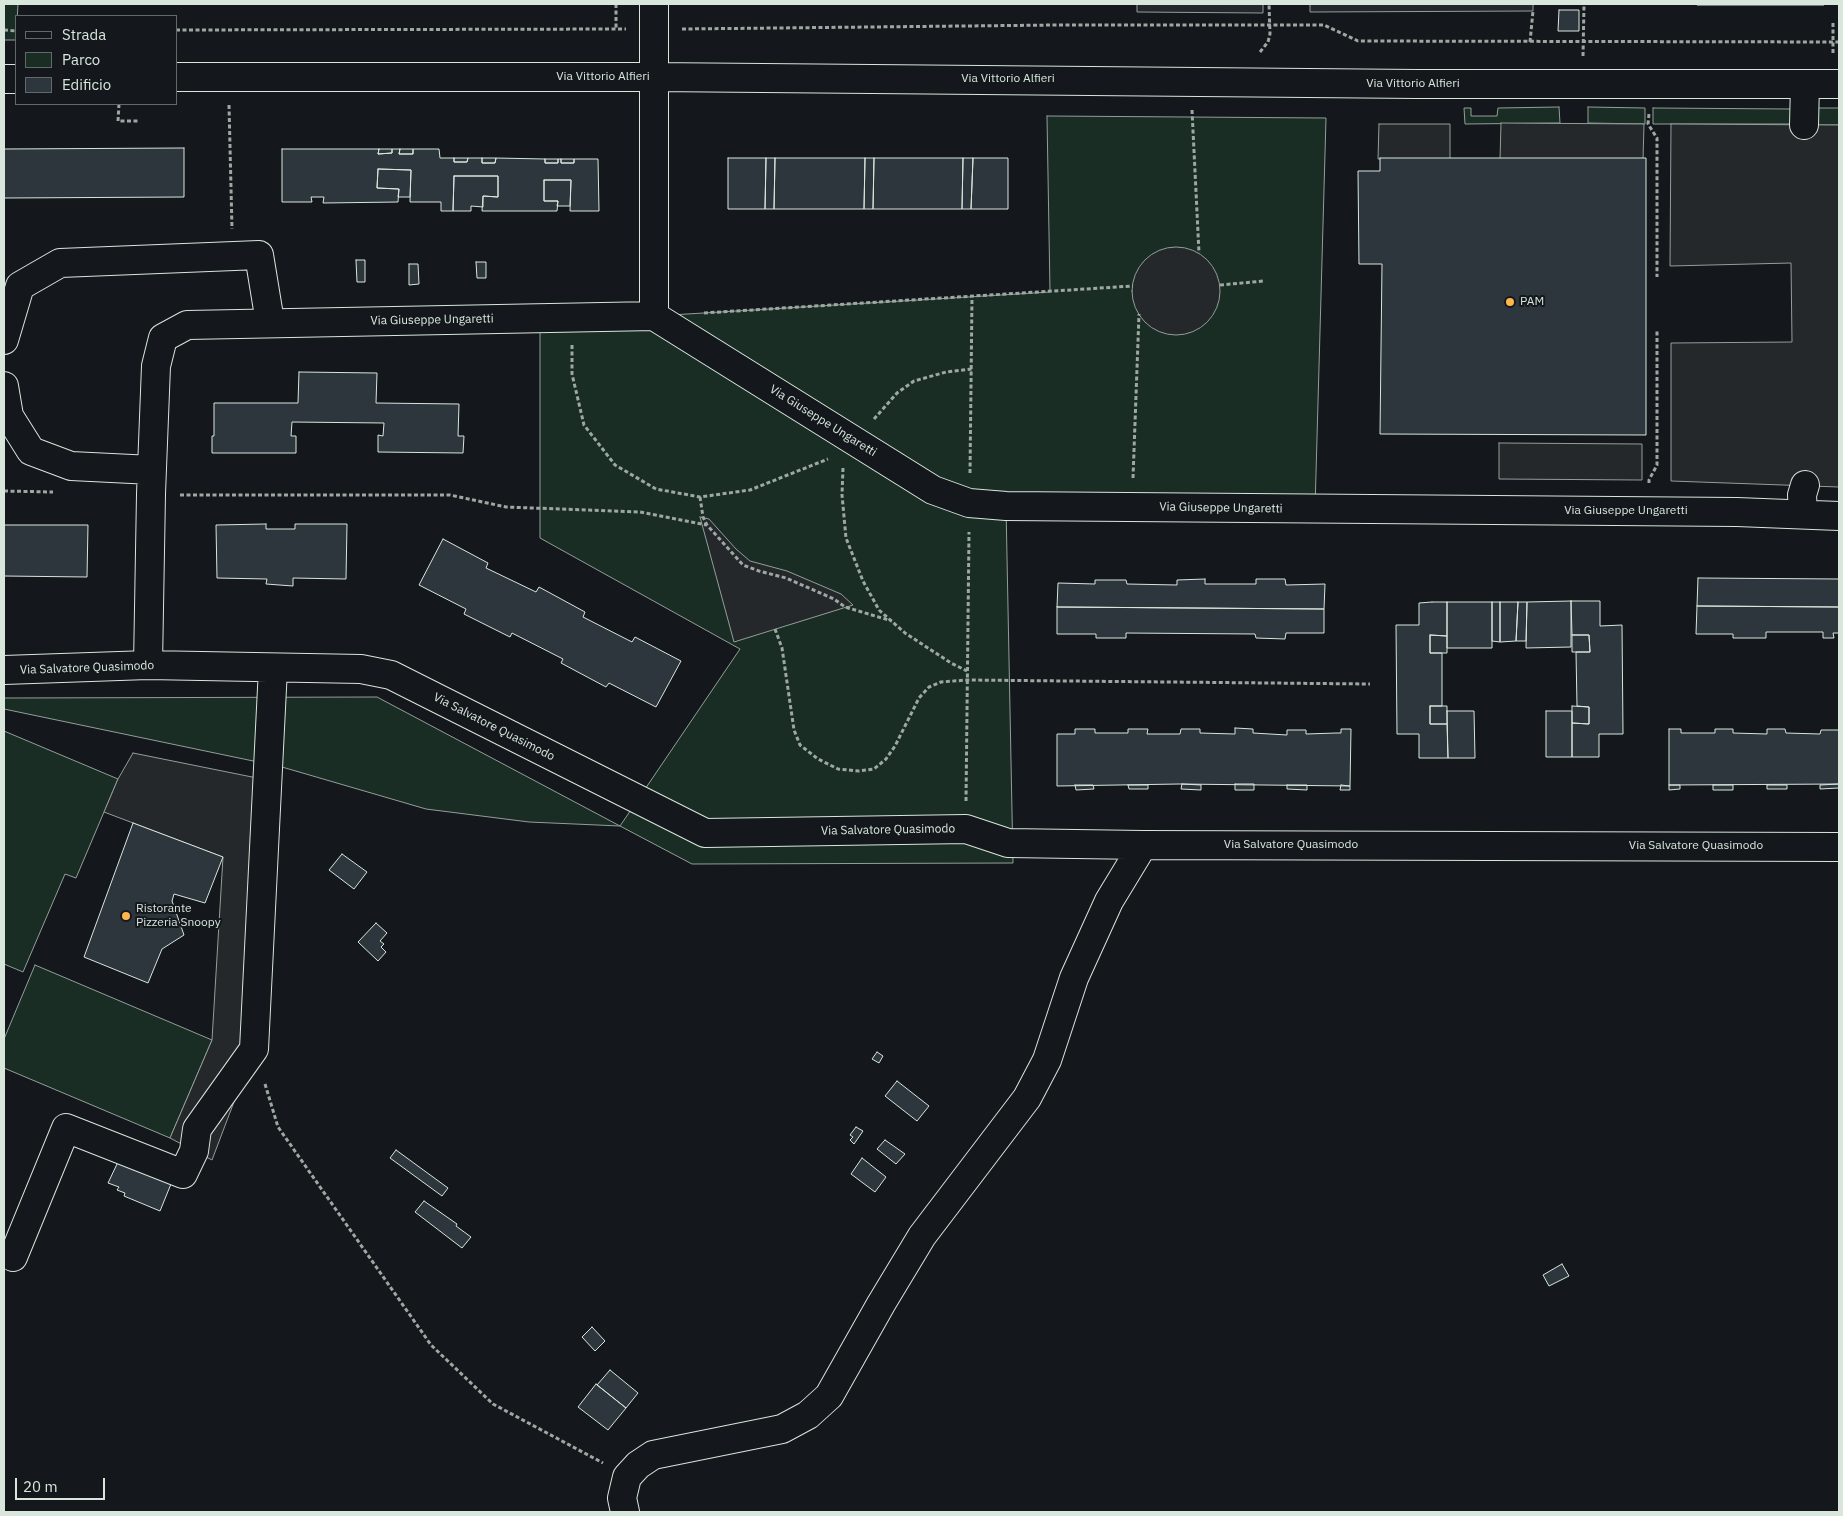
<!DOCTYPE html>
<style>
body{margin:0}
#map{position:relative;width:1843px;height:1516px;overflow:hidden;background:#14181c;font-family:"IBM Plex Sans",sans-serif}
canvas{display:block}
.frame{position:absolute;inset:0;border:5px solid #d8e6dc;pointer-events:none}
.legend{position:absolute;left:15px;top:15px;width:162px;height:90px;box-sizing:border-box;background:#14181c;border:1px solid #626a69;margin:0;padding:6px 9px;list-style:none;font-size:15px;color:#d8e6dc}
.legend li{display:flex;align-items:center;gap:10px;height:25px}
.legend b{width:25px;border:1px solid #626a69}
.scale{position:absolute;left:15px;top:1478px;width:90px;height:22px;box-sizing:border-box;border:2px solid #d8e6dc;border-top:0;padding-left:6px;font-size:15px;line-height:18px;white-space:nowrap;color:#d8e6dc;-webkit-text-stroke:4px #14181c;paint-order:stroke}
</style>
<div id="map">
<canvas width="1843" height="1516"></canvas>
<div class="frame"></div>
<ul class="legend">
<li><b style="height:6px;background:#14181c"></b>Strada</li>
<li><b style="height:14px;background:#1a2d24"></b>Parco</li>
<li><b style="height:14px;background:#2c363c"></b>Edificio</li>
</ul>
<div class="scale">20 m</div>
</div>
<script>
const ctx = document.querySelector('canvas').getContext('2d');
ctx.lineJoin = 'round';
function paint(path, color) { ctx.fillStyle = color; ctx.fill(path, 'evenodd'); }
const shape = rows => new Path2D(rows.map(r => 'M' + r).join(''));
function strokePath(path, color, width, dash) { ctx.strokeStyle = color; ctx.lineWidth = width; ctx.lineCap = dash ? 'butt' : 'round'; ctx.setLineDash(dash || []); ctx.stroke(path); }
function drawText(font, color, halo, rows, align = 'center') {
  ctx.font = font + ' "IBM Plex Sans",sans-serif'; ctx.lineWidth = 4; ctx.setLineDash([]); ctx.textBaseline = 'middle'; ctx.strokeStyle = halo; ctx.fillStyle = color; for (const [text, x, y, turn = 0] of rows) {
    ctx.save(); ctx.translate(x, y); ctx.rotate((+turn || 0) * Math.PI / 180); ctx.textAlign = isNaN(turn) ? turn : align; if (halo) ctx.strokeText(text, 0, 0); ctx.fillText(text, 0, 0); ctx.restore();
  }
}
const green = shape([
 [4,4,18,4,16,40,4,40,4,4],
 [1559,107,1560,123,1465,124,1464,108,1471,108,1471,116,1497,116,1498,108,1559,107],
 [1588,107,1645,108,1645,124,1588,123,1588,107],
 [1653,108,1791,109,1791,124,1653,124,1653,108],
 [1817,108,1839,108,1839,125,1817,125,1817,108],
 [1047,116,1326,118,1315,509,1006,506,1013,863,692,864,620,826,529,822,426,809,282,767,4,709,4,698,377,697,620,826,740,649,540,538,540,318,654,316,1050,292,1047,116],
 [4,731,118,779,76,878,65,874,23,972,4,964,4,731],
 [35,965,212,1040,170,1138,4,1068,4,1039,35,965]
]);
paint(green, '#1a2d24');
strokePath(green, '#939e99', 1);
const parking = shape([
 [1137,4,1263,4,1263,13,1137,12,1137,4],
 [1310,4,1533,4,1533,11,1310,12,1310,4],
 [1501,123,1644,124,1643,160,1500,160,1501,123],
 [1379,124,1450,124,1450,159,1378,159,1379,124],
 [1671,124,1839,125,1839,487,1671,481,1671,343,1792,342,1791,263,1670,266,1671,124],
 '1132 291a44 44 0 1 1 88 0a44 44 0 1 1-88 0Z',
 [1499,443,1642,444,1642,480,1499,479,1499,443],
 [700,517,709,519,736,549,750,561,787,571,841,594,853,605,734,642,700,517],
 [133,753,267,780,254,1049,212,1160,170,1138,212,1040,223,857,104,812,118,779,133,753]
]);
paint(parking, '#24282b');
strokePath(parking, '#939e99', 1);
const building = shape([
 [1697,4,1743,4,1743,5,1697,5,1697,4],
 [1743,4,1824,4,1824,5,1743,5,1743,4],
 [1559,10,1579,10,1579,31,1558,31,1559,10],
 [184,148,184,197,4,198,4,149,184,148],
 [282,149,379,149,378,154,392,153,392,149,400,149,399,154,413,154,413,149,439,149,440,158,454,158,454,162,467,162,468,158,482,158,482,163,495,163,496,158,545,159,545,163,558,163,558,159,561,159,561,163,574,163,574,159,598,159,599,211,570,211,571,180,544,180,544,201,558,201,557,211,482,211,483,196,498,197,498,176,454,176,453,211,441,211,441,202,410,202,411,170,378,169,377,188,399,189,398,202,323,203,324,197,311,197,312,202,282,202,282,149],
 [379,149,392,149,392,153,378,154,379,149],
 [400,149,413,149,413,154,399,154,400,149],
 [454,158,468,158,467,162,454,162,454,158],
 [482,158,496,158,495,163,482,163,482,158],
 [728,158,766,158,765,209,728,209,728,158],
 [766,158,775,158,774,209,765,209,766,158],
 [775,158,865,158,864,209,774,209,775,158],
 [865,158,874,158,873,209,864,209,865,158],
 [874,158,963,158,962,209,873,209,874,158],
 [963,158,973,158,971,209,962,209,963,158],
 [973,158,1008,158,1008,209,971,209,973,158],
 [1380,158,1646,158,1646,435,1380,434,1382,264,1359,264,1358,171,1380,171,1380,158],
 [545,159,558,159,558,163,545,163,545,159],
 [561,159,574,159,574,163,561,163,561,159],
 [378,169,411,170,410,197,398,197,399,189,377,188,378,169],
 [454,176,498,176,498,197,483,196,483,207,471,206,471,211,453,211,454,176],
 [544,180,571,180,570,206,557,206,558,201,544,201,544,180],
 [356,260,365,260,365,282,357,282,356,260],
 [476,262,486,262,486,278,477,278,476,262],
 [409,264,418,264,419,284,409,285,409,264],
 [299,372,377,373,376,403,459,404,458,436,464,436,463,453,378,452,378,435,383,436,384,423,292,422,291,436,296,436,296,453,212,453,212,436,214,436,214,403,298,403,299,372],
 [266,524,266,529,295,529,295,524,347,524,346,579,293,578,293,586,266,584,267,579,217,578,216,525,266,524],
 [4,525,88,525,87,577,4,576,4,525],
 [443,539,488,563,486,568,536,592,539,587,585,612,583,617,632,642,635,637,681,661,656,707,609,683,606,687,561,663,563,659,512,633,510,637,464,614,466,609,419,585,443,539],
 [1698,578,1839,579,1839,607,1697,606,1698,578],
 [1205,579,1205,584,1256,584,1256,579,1285,579,1286,585,1325,584,1324,609,1057,607,1058,583,1095,584,1095,580,1126,580,1127,584,1177,585,1177,580,1205,579],
 [1571,601,1600,601,1600,626,1622,625,1623,734,1599,734,1599,757,1572,757,1572,723,1589,724,1589,707,1577,706,1576,652,1590,652,1589,635,1572,635,1571,601],
 [1571,601,1571,647,1526,648,1527,602,1571,601],
 [1432,602,1447,602,1447,636,1430,635,1430,653,1442,653,1442,706,1430,706,1430,724,1447,724,1448,758,1419,758,1419,734,1397,734,1396,625,1419,625,1419,603,1432,602],
 [1447,602,1492,602,1492,648,1447,648,1447,602],
 [1492,602,1500,602,1500,642,1492,641,1492,602],
 [1500,602,1518,602,1516,641,1500,642,1500,602],
 [1518,602,1527,602,1526,641,1516,641,1518,602],
 [1697,606,1839,607,1839,633,1833,633,1834,638,1823,638,1823,632,1766,632,1766,638,1733,638,1733,634,1696,634,1697,606],
 [1057,607,1324,609,1324,633,1286,633,1285,639,1256,638,1255,634,1126,633,1126,638,1096,638,1096,634,1057,634,1057,607],
 [1430,635,1447,636,1447,653,1430,653,1430,635],
 [1572,635,1589,635,1590,652,1572,652,1572,635],
 [1430,706,1447,706,1447,724,1430,724,1430,706],
 [1572,706,1589,707,1589,724,1572,723,1572,706],
 [1447,711,1474,711,1475,758,1448,758,1447,711],
 [1546,711,1572,711,1572,757,1546,757,1546,711],
 [1235,728,1253,729,1253,733,1287,735,1287,730,1306,730,1306,734,1336,733,1341,733,1341,729,1351,729,1350,786,1179,784,1057,786,1057,734,1075,734,1075,729,1095,729,1095,733,1128,733,1128,729,1148,729,1147,734,1180,734,1181,729,1200,729,1200,733,1235,734,1235,728],
 [1669,729,1681,729,1681,733,1715,733,1715,729,1733,729,1733,733,1767,734,1767,729,1785,729,1786,733,1820,734,1821,730,1839,730,1839,784,1669,785,1669,729],
 [1182,784,1201,785,1201,790,1181,789,1182,784],
 [1235,784,1254,784,1254,790,1235,790,1235,784],
 [1839,784,1839,788,1820,789,1820,785,1839,784],
 [1075,785,1093,785,1094,789,1076,790,1075,785],
 [1128,785,1148,785,1148,789,1129,789,1128,785],
 [1287,785,1307,785,1307,790,1287,789,1287,785],
 [1341,785,1350,786,1350,790,1340,790,1341,785],
 [1669,785,1680,785,1680,789,1669,790,1669,785],
 [1713,785,1733,785,1733,790,1713,790,1713,785],
 [1767,785,1787,785,1787,789,1767,789,1767,785],
 [133,823,223,857,205,903,174,894,172,901,184,935,162,949,148,983,84,957,133,823],
 [342,854,367,872,354,889,329,870,342,854],
 [376,923,387,933,380,941,384,944,381,947,386,952,378,961,358,942,376,923],
 [877,1052,883,1056,879,1063,872,1059,877,1052],
 [897,1081,929,1106,917,1121,885,1096,897,1081],
 [856,1127,863,1131,854,1144,850,1140,853,1137,850,1135,856,1127],
 [885,1140,905,1154,896,1164,877,1149,885,1140],
 [396,1150,448,1188,442,1196,390,1158,396,1150],
 [862,1158,886,1177,875,1192,851,1174,862,1158],
 [118,1162,134,1170,135,1167,171,1184,160,1211,124,1196,125,1193,117,1190,119,1187,108,1183,118,1162],
 [424,1201,457,1224,456,1226,471,1237,462,1248,415,1212,424,1201],
 [1562,1264,1569,1276,1549,1286,1543,1275,1562,1264],
 [592,1327,605,1341,595,1351,582,1337,592,1327],
 [610,1370,638,1393,626,1408,597,1385,610,1370],
 [596,1384,626,1408,608,1430,578,1407,596,1384]
]);
paint(building, '#2c363c');
strokePath(building, '#d8e6dc', 1);
const minor = shape([
 [654,4,654,316,933,490,969,503,1006,506,1737,512,1839,516],
 [176,77,654,77,1417,84,1839,84],
 [4,79,16,79],
 [1804,125,1805,84],
 [4,340,20,286,60,263,259,255,270,322],
 [4,386,9,416,31,451,71,466,152,470],
 [1803,514,1802,495,1805,485],
 [148,665,151,494,156,366,163,338,187,325,654,316],
 [4,670,148,665,361,669,391,675,705,833,966,829,1008,843,1143,845,1839,847],
 [13,1257,66,1128,183,1174,194,1151,197,1129,254,1049,273,668],
 [625,1512,622,1498,627,1477,638,1465,653,1455,782,1429,808,1415,829,1396,881,1304,922,1236,1027,1098,1047,1060,1074,978,1109,901,1143,845]
]);
strokePath(minor, '#d8e6dc', 30);
strokePath(shape([
 [616,4,616,29],
 [1833,23,1833,54],
 [682,29,1057,25,1324,25,1358,41,1839,42],
 [4,30,16,31],
 [176,30,626,29],
 [1530,42,1533,11],
 [1260,52,1268,42,1270,34,1269,4],
 [1583,56,1584,4],
 [119,104,118,121,139,121],
 [229,105,232,229],
 [1192,110,1199,253],
 [1649,114,1648,124,1657,138,1657,277],
 [1220,285,1264,281],
 [704,313,1133,286],
 [572,345,572,374,584,425,615,465,656,489,700,497,750,490,828,459],
 [874,419,897,393,914,381,946,372,972,369],
 [843,468,842,495,846,538,863,581,879,610,905,633,951,663,967,671],
 [970,473,972,297],
 [1133,478,1139,314],
 [1649,483,1649,480,1657,465,1657,331],
 [4,491,53,492],
 [180,495,450,495,506,507,640,512,707,525],
 [700,497,703,517,707,525,743,565,759,571,786,578,834,599,845,607,892,621],
 [775,629,782,648,794,730,800,745,818,759,838,769,859,771,874,769,886,759,895,746,919,698,929,687,941,682,967,680,1370,684],
 [966,801,969,532],
 [265,1084,278,1127,431,1345,493,1404,603,1463]
]), '#9da8a2', 3, [4, 2.5]);
strokePath(minor, '#14181c', 28);
for (const [x, y, r, color] of [
 [1510,302,5,"#ffb74d"],
 [126,916,5,"#ffb74d"]
]) { const dot = new Path2D(); dot.arc(x, y, r, 0, 2 * Math.PI); ctx.fillStyle = color; ctx.fill(dot); strokePath(dot, '#14181c', 2); }
drawText('12px', '#d8e6dc', '#14181c', [
 ["Via Vittorio Alfieri",603,77],
 ["Via Vittorio Alfieri",1008,79],
 ["Via Vittorio Alfieri",1413,84],
 ["Via Giuseppe Ungaretti",432,320,-1],
 ["Via Giuseppe Ungaretti",823,421,32],
 ["Via Giuseppe Ungaretti",1221,508,1],
 ["Via Giuseppe Ungaretti",1626,511],
 ["Via Salvatore Quasimodo",87,668,-2],
 ["Via Salvatore Quasimodo",494,727,27],
 ["Via Salvatore Quasimodo",888,830,-1],
 ["Via Salvatore Quasimodo",1291,845],
 ["Via Salvatore Quasimodo",1696,846]
]);
drawText('12px', '#d8e6dc', '#14181c', [
 ["PAM",1520,302],
 ["Ristorante",136,909],
 ["Pizzeria Snoopy",136,923]
], 'left');
</script>
